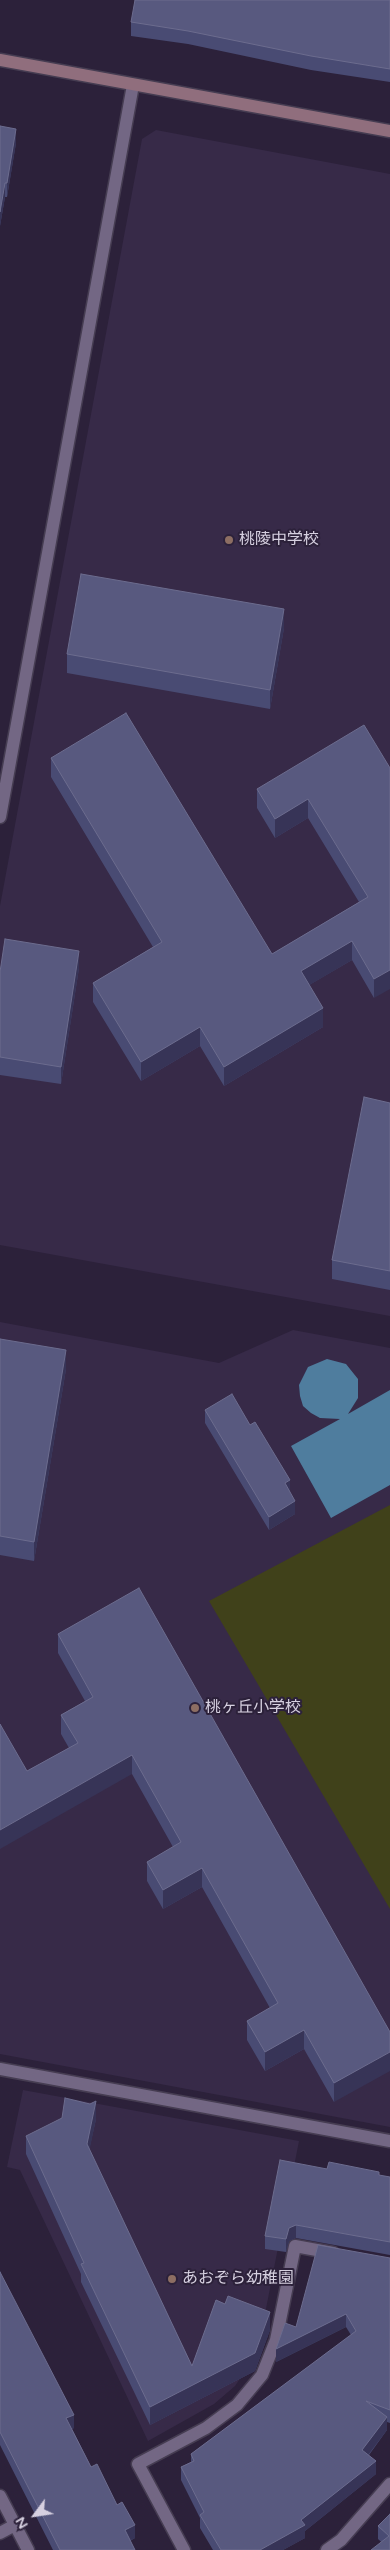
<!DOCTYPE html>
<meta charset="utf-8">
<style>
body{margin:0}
#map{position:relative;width:390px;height:2550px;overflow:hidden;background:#2c213a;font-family:"Varela Round",sans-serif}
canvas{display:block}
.north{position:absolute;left:10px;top:2490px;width:50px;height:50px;-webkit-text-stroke:4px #2c213a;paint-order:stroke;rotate:239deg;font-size:14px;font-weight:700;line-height:20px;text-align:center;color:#d6d0e0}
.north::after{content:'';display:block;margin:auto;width:18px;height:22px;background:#d6d0e0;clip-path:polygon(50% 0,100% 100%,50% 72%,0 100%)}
</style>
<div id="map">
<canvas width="390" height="2550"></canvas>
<div class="north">N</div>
</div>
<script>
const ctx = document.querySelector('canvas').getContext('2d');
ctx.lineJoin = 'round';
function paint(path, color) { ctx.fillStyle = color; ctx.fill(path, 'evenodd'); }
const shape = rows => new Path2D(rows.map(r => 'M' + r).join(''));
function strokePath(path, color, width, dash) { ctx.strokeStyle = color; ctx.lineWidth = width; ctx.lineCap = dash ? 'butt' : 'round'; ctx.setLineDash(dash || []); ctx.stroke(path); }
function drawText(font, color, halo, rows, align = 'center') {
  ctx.font = font + ' "Varela Round","Noto Sans JP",sans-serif'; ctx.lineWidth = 4; ctx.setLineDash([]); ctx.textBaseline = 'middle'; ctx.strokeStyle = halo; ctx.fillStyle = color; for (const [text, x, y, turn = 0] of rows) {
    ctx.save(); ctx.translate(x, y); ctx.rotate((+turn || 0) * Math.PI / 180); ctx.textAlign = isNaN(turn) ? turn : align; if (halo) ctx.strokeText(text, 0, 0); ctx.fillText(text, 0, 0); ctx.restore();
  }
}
paint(shape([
 [156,130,390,174,390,1316,0,1245,0,906,142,139],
 [0,1322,219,1363,293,1330,390,1348,390,2127,0,2054],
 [23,2090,299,2141,261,2334,243,2374,235,2386,214,2404,148,2441,20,2170,7,2167]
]), '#372a48');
paint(shape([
 [390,1505,390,1909,209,1601]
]), '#40411a');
paint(shape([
 [327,1359,346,1364,358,1379,358,1398,348,1414,390,1390,390,1485,331,1518,291,1446,340,1419,320,1418,311,1413,303,1406,300,1396,299,1385,308,1367]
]), '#4f7d9e');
const street = shape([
 [0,817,133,85],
 [0,2069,390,2141],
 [0,2496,28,2550],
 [0,2533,15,2525],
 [184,2550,138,2464,206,2428,237,2405,262,2375,276,2340,295,2246,333,2253],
 [327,2550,341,2540,390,2484]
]);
const secondary = shape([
 [0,60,390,131]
]);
strokePath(street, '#463d52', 15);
strokePath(secondary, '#463d52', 15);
strokePath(street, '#736784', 12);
strokePath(secondary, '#906e7d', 12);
paint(shape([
 [390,0,390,82,311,70,188,44,131,36,131,22],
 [0,126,16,143,7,197,5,197,0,226],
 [284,628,270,709,67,673,67,654],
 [51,758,272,954,359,902,308,818,275,838,257,808,257,789,390,768,374,998,352,960,309,985,323,1027,224,1086,200,1046,141,1081,93,1002,93,983,153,947,51,777],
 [79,968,61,1084,0,1075,0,972],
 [390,1103,390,1290,332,1279,332,1260],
 [0,1339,66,1369,34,1561,0,1555],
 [205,1410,295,1514,269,1530,205,1423],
 [58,1634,390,2032,334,2102,304,2049,265,2071,247,2040,247,2021,270,2008,202,1887,163,1909,147,1881,147,1862,173,1847,132,1774,27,1771,69,1748,61,1734,61,1715,85,1701,58,1653],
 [96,2119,89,2150,192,2366,270,2330,255,2371,150,2425,81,2282,81,2274,26,2154,26,2136],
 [327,2169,390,2177,390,2255,296,2238,289,2241,286,2252,265,2249,265,2236],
 [389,2258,390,2258,390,2423,387,2422,387,2430,369,2455,376,2474,305,2531,305,2538,283,2550,213,2550,200,2528,200,2518,181,2480,181,2467,191,2462,191,2454,351,2335,346,2327,276,2362,296,2327],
 [0,2272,74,2428,72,2429,91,2467,117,2505,135,2538,130,2541,135,2550,53,2550,0,2445],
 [390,2514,390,2550,378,2539,378,2526]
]), '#494b73');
paint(shape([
 [16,129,16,143,7,197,7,183],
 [5,183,5,197,0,226,0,212],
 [284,609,284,628,270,709,270,690],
 [308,799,308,818,275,838,275,819],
 [352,941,352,960,301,990,301,971],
 [79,951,79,968,61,1084,61,1067],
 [390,970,390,989,374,998,374,979],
 [323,1008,323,1027,224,1086,224,1067],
 [200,1027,200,1046,141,1081,141,1062],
 [66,1350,66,1369,34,1561,34,1542],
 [290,1480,290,1494,285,1483],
 [295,1501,295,1514,269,1530,269,1517],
 [132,1755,132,1774,0,1849,0,1830],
 [202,1868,202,1887,163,1909,163,1890],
 [304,2030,304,2049,265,2071,265,2052],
 [390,2052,390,2071,334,2102,334,2083],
 [96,2101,96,2119,87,2162,87,2144],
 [296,2225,296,2238,289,2241,286,2252,286,2239,289,2228],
 [270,2312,270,2330,255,2371,150,2425,150,2407],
 [346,2314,346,2327,276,2362,276,2349],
 [74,2415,74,2428,66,2431,66,2418],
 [387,2417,387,2430,362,2463,362,2450],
 [376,2461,376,2474,305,2531,305,2538,283,2550,260,2550,301,2520],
 [135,2525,135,2538,125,2543,125,2530]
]), '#373457');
const building = shape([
 [135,0,390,0,390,69,311,56,188,31,131,22,135,0],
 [0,126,16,129,7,183,5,183,0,212,0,126],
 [81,574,284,609,270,690,67,654,81,574],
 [126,713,272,954,368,897,308,799,275,819,257,789,364,725,390,768,390,970,374,979,352,941,301,971,323,1008,224,1067,200,1027,141,1062,93,983,162,942,51,758,126,713],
 [5,939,79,951,61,1067,0,1057,0,972,5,939],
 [364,1097,390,1103,390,1271,332,1260,364,1097],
 [0,1339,66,1350,34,1542,0,1536,0,1339],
 [232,1394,250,1425,255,1422,290,1480,285,1483,295,1501,269,1517,205,1410,232,1394],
 [139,1588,390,2032,390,2052,334,2083,304,2030,265,2052,247,2021,278,2003,202,1868,163,1890,147,1862,181,1842,132,1755,0,1830,0,1724,27,1771,78,1743,61,1715,93,1697,58,1634,139,1588],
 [65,2098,90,2104,96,2101,87,2144,192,2366,216,2300,225,2304,228,2296,270,2312,255,2353,150,2407,81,2264,84,2263,26,2136,62,2118,65,2098],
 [280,2160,327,2169,329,2162,379,2172,379,2175,390,2177,390,2242,296,2225,289,2228,286,2239,265,2236,280,2160],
 [318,2245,390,2258,390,2410,366,2401,387,2417,362,2450,376,2461,301,2520,305,2525,260,2550,221,2550,200,2515,204,2512,181,2467,194,2461,191,2454,356,2331,346,2314,276,2349,285,2323,296,2327,318,2245],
 [0,2272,74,2415,66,2418,91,2467,97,2464,117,2505,122,2502,135,2525,125,2530,135,2550,60,2550,0,2432,0,2272],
 [390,2514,390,2550,371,2550,389,2536,378,2526,390,2514]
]);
paint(building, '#58597f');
strokePath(building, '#6c6c8e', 1);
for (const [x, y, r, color] of [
 [229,540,5,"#8d6e63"],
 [195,1708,5,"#8d6e63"],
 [172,2279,5,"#8d6e63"]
]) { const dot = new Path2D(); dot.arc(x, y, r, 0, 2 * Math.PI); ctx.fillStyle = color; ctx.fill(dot); strokePath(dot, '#2c213a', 2); }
drawText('16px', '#d6d0e0', '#2c213a', [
 ["桃陵中学校",239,540],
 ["桃ヶ丘小学校",205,1708],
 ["あおぞら幼稚園",182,2279]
], 'left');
</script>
